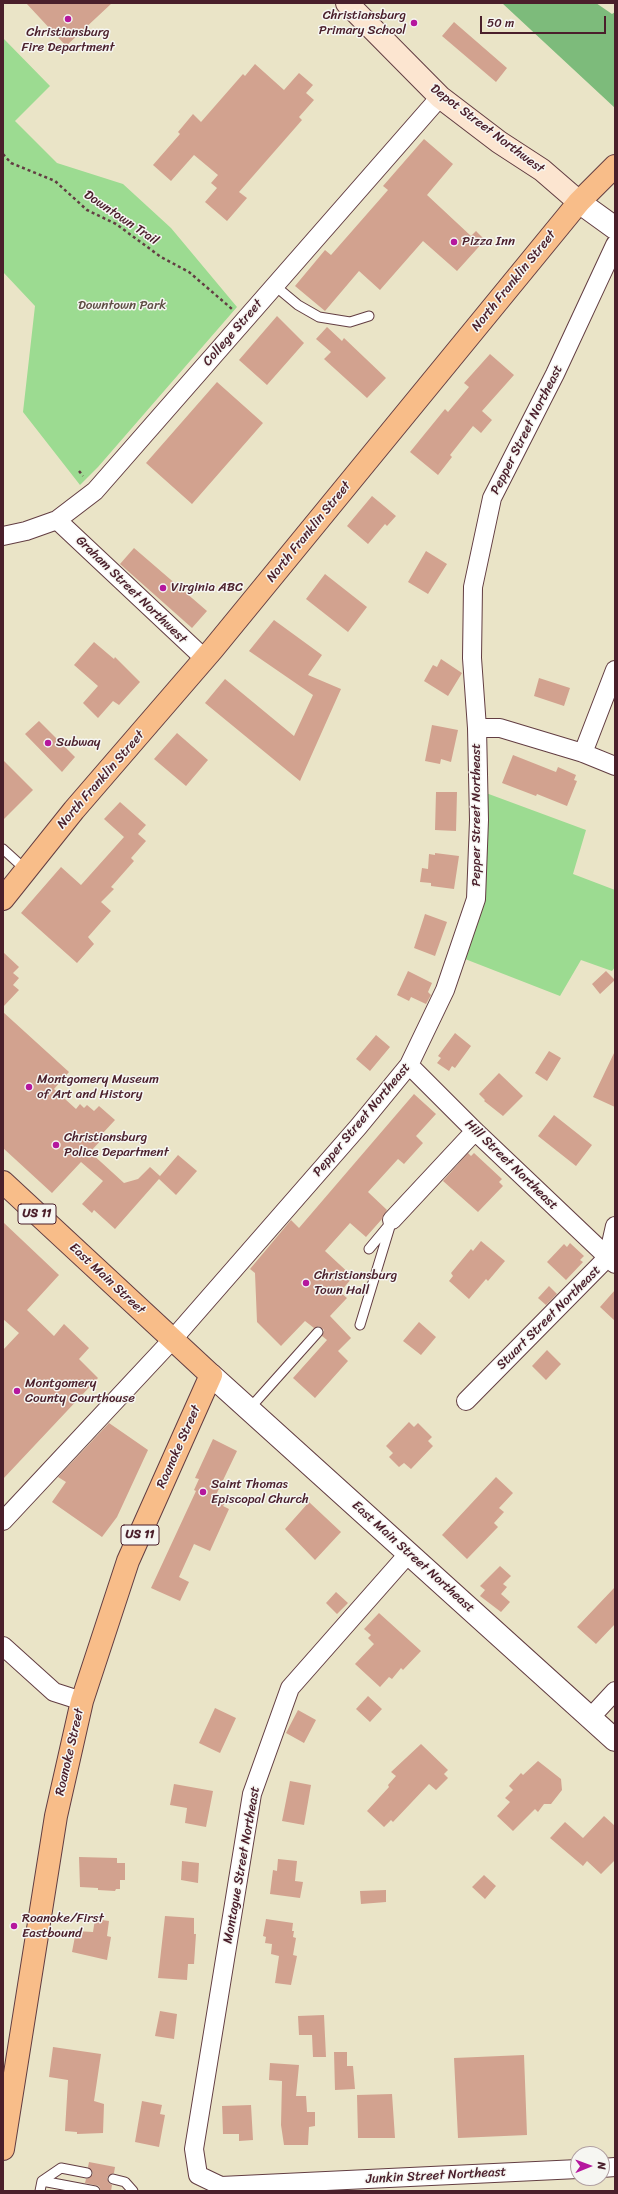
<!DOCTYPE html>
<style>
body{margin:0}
#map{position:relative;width:618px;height:2194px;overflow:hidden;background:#eae4c7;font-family:Sriracha,sans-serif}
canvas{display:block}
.frame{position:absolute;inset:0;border:4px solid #4a1f2b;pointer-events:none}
.north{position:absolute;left:570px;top:2146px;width:40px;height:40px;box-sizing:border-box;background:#f6f6f2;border:1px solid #b1a0a2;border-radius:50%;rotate:89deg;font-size:11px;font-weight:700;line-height:16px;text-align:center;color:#4a1f2b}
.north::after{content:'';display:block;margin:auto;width:14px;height:18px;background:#b5179e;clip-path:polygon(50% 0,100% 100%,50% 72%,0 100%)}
.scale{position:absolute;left:480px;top:16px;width:126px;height:18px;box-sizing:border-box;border:2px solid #4a1f2b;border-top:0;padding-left:5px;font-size:12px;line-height:14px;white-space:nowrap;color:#4a1f2b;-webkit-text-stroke:3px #f6f6f2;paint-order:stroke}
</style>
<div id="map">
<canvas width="618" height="2194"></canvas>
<div class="frame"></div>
<div class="north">N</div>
<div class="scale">50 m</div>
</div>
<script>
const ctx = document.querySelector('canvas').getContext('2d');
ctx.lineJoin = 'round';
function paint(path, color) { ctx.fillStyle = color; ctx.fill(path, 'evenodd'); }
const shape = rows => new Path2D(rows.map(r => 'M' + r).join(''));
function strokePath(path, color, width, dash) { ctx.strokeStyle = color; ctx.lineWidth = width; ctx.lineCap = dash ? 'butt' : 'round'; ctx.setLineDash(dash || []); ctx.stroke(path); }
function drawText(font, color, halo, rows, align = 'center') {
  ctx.font = font + ' Sriracha,sans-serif'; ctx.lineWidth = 3; ctx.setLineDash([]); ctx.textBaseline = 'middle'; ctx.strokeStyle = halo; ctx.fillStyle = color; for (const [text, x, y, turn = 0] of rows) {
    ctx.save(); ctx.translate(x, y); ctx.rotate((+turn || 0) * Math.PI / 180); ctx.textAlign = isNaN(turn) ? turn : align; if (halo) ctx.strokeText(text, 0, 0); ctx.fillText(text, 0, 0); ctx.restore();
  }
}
paint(shape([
 [3,38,50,86,15,121,57,163,123,184,171,228,237,307,98,467,80,485,23,412,35,306,3,272],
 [486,793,586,830,573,874,615,890,615,967,612,971,581,960,560,996,465,959,485,895,487,830]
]), '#9cdb91');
paint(shape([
 [502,3,596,3,612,14,615,12,615,108]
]), '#7dbb7b');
paint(shape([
 [26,3,112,3,66,46],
 [454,22,507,68,496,82,442,36],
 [255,64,284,90,299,73,313,85,306,93,314,100,299,117,302,120,239,192,247,198,227,221,205,202,217,188,211,183,218,175,194,155,171,181,153,165,180,134,178,132,193,114,201,122,243,74,245,76],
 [424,139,453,164,427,195,471,236,476,231,485,240,457,271,423,241,380,290,359,271,325,311,295,286,325,250,331,255,388,190,383,186],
 [277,316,304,343,267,385,239,360],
 [327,327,342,341,344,338,386,378,367,398,324,359,331,352,316,339],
 [490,354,514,375,482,411,492,420,481,433,473,426,450,455,452,457,438,475,410,452,445,409,448,412,469,387,464,383],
 [217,382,263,423,192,504,146,463],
 [372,496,396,516,387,526,385,524,368,544,347,526],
 [134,548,207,611,192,628,120,564],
 [426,551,447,564,428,594,408,582],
 [325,574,367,607,348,632,306,599],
 [274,620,322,655,308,675,341,689,300,781,205,703,225,679,294,736,313,695,249,651],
 [94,642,114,659,115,657,140,682,119,705,113,701,98,718,83,703,98,686,74,665],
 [441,659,462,673,448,696,424,681,433,665,437,667],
 [539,678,570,688,564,706,534,696],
 [39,721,75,757,62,772,25,734],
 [432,725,458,730,451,762,441,759,440,764,425,761],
 [177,733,208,760,186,786,154,759],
 [513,755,556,772,558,767,576,775,574,780,577,781,567,806,537,794,536,796,502,783],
 [3,760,33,790,3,820],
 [436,792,457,792,456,831,435,830],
 [120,802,146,825,138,834,146,841,131,858,134,861,111,887,114,889,101,902,111,911,88,937,94,944,77,963,21,913,61,867,81,885,124,837,104,819],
 [435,853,459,856,454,889,431,886,431,883,420,882,422,868,428,869,429,854,435,855],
 [425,914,447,922,435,956,414,948],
 [3,952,19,967,13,973,19,978,13,985,19,990,3,1007],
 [408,971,432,983,428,992,431,995,426,1004,411,997,409,1001,397,995],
 [606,971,615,980,600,994,592,984],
 [3,1012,69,1072,54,1089,76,1109,80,1104,84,1108,87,1105,94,1111,99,1106,115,1120,102,1134,104,1137,90,1152,124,1183,138,1179,150,1167,160,1176,178,1155,197,1171,176,1195,159,1179,115,1229,94,1210,92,1213,82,1204,103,1181,81,1162,52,1193,3,1148],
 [455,1033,471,1046,455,1068,452,1066,449,1071,437,1063,441,1058,438,1056],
 [376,1035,390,1047,370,1071,356,1059],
 [549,1051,561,1058,547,1081,535,1073],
 [615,1051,615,1107,593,1097],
 [499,1073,523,1096,503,1116,484,1101,485,1100,479,1094],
 [414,1094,436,1114,416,1136,423,1143,404,1164,398,1159,368,1192,387,1210,382,1219,366,1237,350,1223,325,1251,353,1277,340,1292,347,1298,330,1316,351,1338,338,1351,348,1361,315,1398,293,1378,327,1340,322,1336,324,1330,319,1326,314,1328,305,1321,281,1346,257,1322,255,1273,250,1269,291,1220,299,1228],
 [554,1115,592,1145,576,1166,538,1136],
 [468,1153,471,1156,474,1153,502,1179,499,1182,503,1186,478,1212,443,1181],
 [3,1222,59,1275,27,1310,54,1336,64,1324,89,1348,79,1359,98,1378,3,1479,3,1350,19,1333,3,1319],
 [481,1241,505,1261,488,1281,486,1279,469,1299,449,1281,453,1276,451,1273,471,1249,473,1251],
 [570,1243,584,1256,580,1260,583,1262,566,1280,547,1262,564,1244,567,1247],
 [549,1286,557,1294,546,1305,538,1298],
 [615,1290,615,1321,600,1307],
 [419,1322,436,1337,421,1355,403,1341],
 [547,1350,561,1364,546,1380,532,1366],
 [409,1422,414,1427,418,1423,432,1437,428,1441,433,1446,411,1469,404,1463,399,1467,389,1457,393,1453,386,1446],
 [109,1423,148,1450,117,1517,102,1537,52,1502,66,1482,58,1477],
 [213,1439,237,1451,215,1497,221,1499,225,1503,223,1506,229,1509,210,1551,194,1544,179,1577,189,1582,180,1601,151,1588,196,1491,194,1490,199,1479,195,1478],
 [496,1477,513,1493,499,1508,504,1512,494,1523,498,1527,467,1559,442,1535],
 [309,1502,341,1532,315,1560,285,1529],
 [500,1566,511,1576,503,1584,507,1587,501,1594,510,1602,501,1612,480,1596,485,1590,480,1586],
 [615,1587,615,1624,596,1644,577,1627],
 [336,1592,348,1603,337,1614,326,1603],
 [379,1613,421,1651,403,1670,401,1668,392,1679,389,1677,380,1687,355,1664,374,1644,368,1638,371,1635,364,1629],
 [368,1696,382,1709,370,1722,356,1709],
 [215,1708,236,1718,220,1753,199,1743],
 [298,1710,316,1720,304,1743,286,1733],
 [421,1744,448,1770,444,1774,448,1778,436,1790,429,1784,393,1822,391,1820,384,1827,367,1811,389,1787,388,1785,396,1776,391,1772],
 [538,1761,561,1779,562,1790,551,1804,544,1804,538,1812,535,1809,513,1831,497,1816,510,1802,505,1798,513,1790,509,1786,521,1773,523,1775],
 [290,1781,311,1785,304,1825,282,1821],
 [174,1784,213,1791,206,1827,185,1823,187,1808,170,1805],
 [604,1816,615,1826,615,1860,601,1874,587,1861,583,1866,550,1838,565,1822,583,1838],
 [79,1857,117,1858,117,1863,125,1863,125,1880,120,1880,120,1889,116,1889,115,1891,98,1890,98,1888,80,1887],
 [278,1859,297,1861,295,1881,303,1882,300,1898,270,1894,273,1870,277,1871],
 [182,1861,199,1863,198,1883,181,1880],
 [484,1875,496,1886,485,1899,472,1887],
 [386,1890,386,1902,361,1904,360,1891],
 [165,1916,194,1918,194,1934,196,1934,194,1964,188,1964,187,1980,158,1978],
 [95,1919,109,1921,107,1936,111,1937,107,1960,72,1952,76,1931,93,1932],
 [266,1919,293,1923,292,1931,294,1931,293,1937,296,1938,293,1955,297,1956,291,1985,275,1983,279,1956,271,1954,272,1944,265,1943,266,1937,263,1936],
 [160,2011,177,2014,174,2039,155,2036],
 [324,2015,326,2057,313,2057,312,2035,299,2035,298,2016],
 [53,2047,101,2054,94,2101,104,2104,103,2133,77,2134,77,2132,65,2131,68,2080,49,2077],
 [334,2052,347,2052,347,2066,353,2066,355,2089,335,2090],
 [524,2055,527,2135,458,2138,454,2058],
 [270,2063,299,2065,296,2096,306,2096,307,2112,315,2112,315,2126,309,2127,308,2145,284,2145,281,2125,282,2081,269,2080],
 [392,2094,395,2138,358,2138,357,2095],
 [142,2101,162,2105,160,2114,165,2115,159,2147,135,2142],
 [251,2105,253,2140,239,2141,239,2134,223,2134,222,2106],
 [89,2162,115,2167,114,2173,109,2175,107,2178,109,2183,112,2185,111,2191,101,2191,99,2186,85,2183,86,2179,89,2178,93,2174,92,2171,88,2167]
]), '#d2a28f');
const service = shape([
 [274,285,298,305,319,317,350,322,369,316],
 [3,849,26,870],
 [369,1249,389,1225],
 [360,1325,392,1220],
 [250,1408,318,1332],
 [113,2179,125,2182,133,2191],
 [42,2181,61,2168,87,2173],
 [40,2191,42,2181,95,2191]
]);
const minor = shape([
 [57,520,205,659],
 [3,536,26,531,57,520,95,491,440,97],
 [477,728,500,728,583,753,615,766],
 [583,753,615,670],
 [409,1065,475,1131,615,1264],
 [392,1220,475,1131],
 [466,1401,608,1257,615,1226],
 [3,1521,173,1339,359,1126,409,1065,445,990,476,899,479,820,477,728,472,658,473,587,492,498,555,374,615,245],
 [409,1553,290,1688,252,1794,194,2149,198,2175,221,2186,578,2169],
 [3,1646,54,1692,82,1701],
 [590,1718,615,1691],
 [602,2168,615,2167]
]);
const tertiary = shape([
 [579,202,615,228],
 [211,1375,615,1740]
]);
const secondary = shape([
 [347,3,440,97,499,142,542,170,579,202]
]);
const primary = shape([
 [3,899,74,810,213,649,579,202,615,166],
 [3,1182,211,1375,128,1561,82,1701,56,1816,3,2149]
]);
strokePath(service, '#623d42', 11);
strokePath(minor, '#623d42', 20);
strokePath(tertiary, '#623d42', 24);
strokePath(secondary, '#623d42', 24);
strokePath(primary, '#623d42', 24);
strokePath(shape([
 [3,154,11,163,55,181,87,210,116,224,161,257,189,272,232,309],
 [79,471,83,476]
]), '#623d42', 2.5, [3, 3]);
strokePath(service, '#fff', 9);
strokePath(minor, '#fff', 18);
strokePath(tertiary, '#fff', 22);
strokePath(secondary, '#fce5d0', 22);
strokePath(primary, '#f8bd89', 22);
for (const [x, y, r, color] of [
 [68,19,4,"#b5179e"],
 [414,23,4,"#b5179e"],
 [454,242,4,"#b5179e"],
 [163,588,4,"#b5179e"],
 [48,743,4,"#b5179e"],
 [29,1087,4,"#b5179e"],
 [56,1145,4,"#b5179e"],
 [306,1283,4,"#b5179e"],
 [17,1391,4,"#b5179e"],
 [203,1492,4,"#b5179e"],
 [14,1926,4,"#b5179e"]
]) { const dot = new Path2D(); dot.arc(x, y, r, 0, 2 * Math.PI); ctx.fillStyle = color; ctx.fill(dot); strokePath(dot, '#f6f6f2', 1.5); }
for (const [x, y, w] of [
 [37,1214,38],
 [140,1535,38]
]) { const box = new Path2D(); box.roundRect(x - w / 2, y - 10, w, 20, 3); ctx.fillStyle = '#f6f6f2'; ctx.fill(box); strokePath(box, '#4a1f2b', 1); }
drawText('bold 12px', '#4a1f2b', null, [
 ["US 11",37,1214],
 ["US 11",140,1535]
]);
drawText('13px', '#4a1f2b', '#f6f6f2', [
 ["Christiansburg",406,16,"right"],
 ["Primary School",406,31,"right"],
 ["Christiansburg",68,33,"center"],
 ["Fire Department",68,48,"center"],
 ["Pizza Inn",462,242],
 ["Virginia ABC",171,588],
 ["Subway",56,743],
 ["Montgomery Museum",37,1080],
 ["of Art and History",37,1095],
 ["Christiansburg",64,1138],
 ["Police Department",64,1153],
 ["Christiansburg",314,1276],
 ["Town Hall",314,1291],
 ["Montgomery",25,1384],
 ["County Courthouse",25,1399],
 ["Saint Thomas",211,1485],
 ["Episcopal Church",211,1500],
 ["Roanoke/First",22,1919],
 ["Eastbound",22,1934]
], 'left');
drawText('13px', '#4a1f2b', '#f6f6f2', [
 ["Depot Street Northwest",487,129,37],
 ["Downtown Trail",121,218,34],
 ["North Franklin Street",514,281,-51],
 ["College Street",233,333,-49],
 ["Pepper Street Northeast",527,430,-63],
 ["North Franklin Street",309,532,-51],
 ["Graham Street Northwest",131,590,44],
 ["North Franklin Street",101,780,-49],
 ["Pepper Street Northeast",477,815,-90],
 ["Pepper Street Northeast",362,1120,-50],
 ["Hill Street Northeast",511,1165,44],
 ["East Main Street",107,1279,43],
 ["Stuart Street Northeast",549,1318,-45],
 ["Roanoke Street",179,1447,-66],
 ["East Main Street Northeast",413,1557,42],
 ["Roanoke Street",70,1752,-77],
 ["Montague Street Northeast",242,1865,-80],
 ["Junkin Street Northeast",436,2176,-3]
]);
drawText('13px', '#5e4e44', '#f6f6f2', [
 ["Downtown Park",122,306]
]);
</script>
